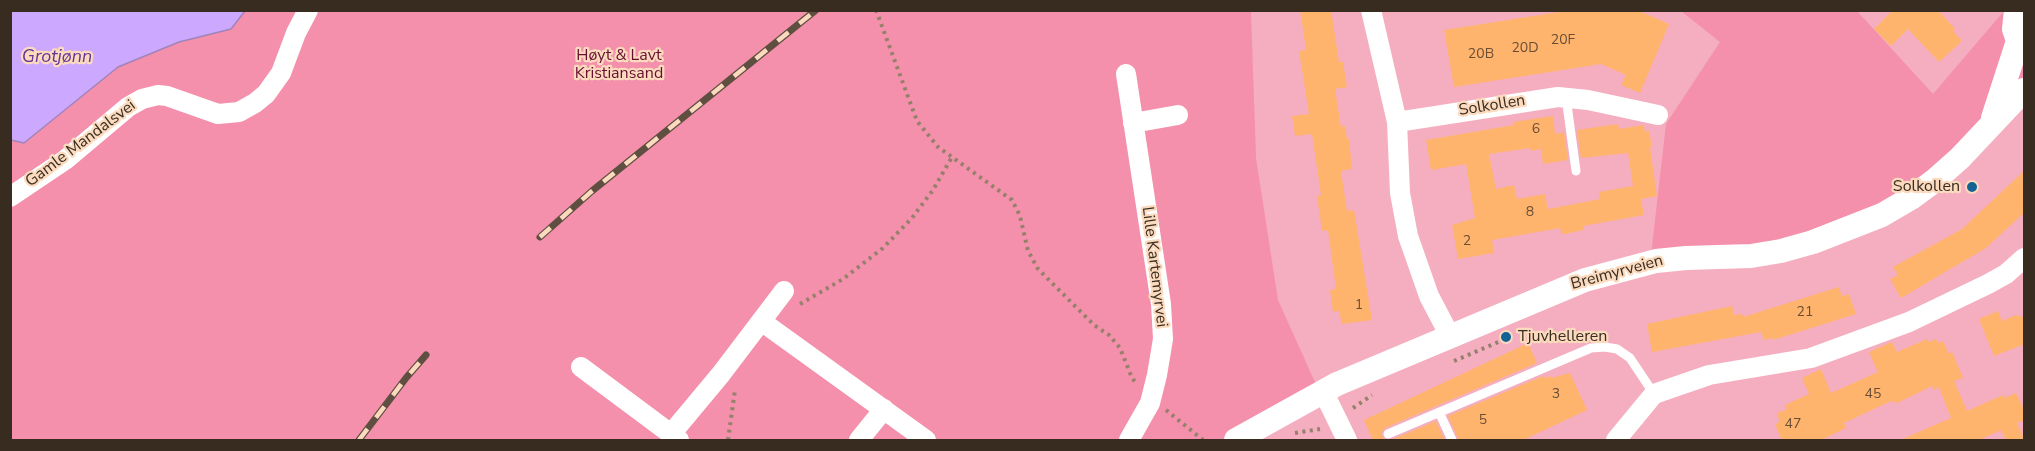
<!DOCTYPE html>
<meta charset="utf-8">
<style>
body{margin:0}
#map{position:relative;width:2035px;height:451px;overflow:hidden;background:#fbdabe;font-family:"Nunito Sans",sans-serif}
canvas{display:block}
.frame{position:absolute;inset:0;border:12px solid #382c21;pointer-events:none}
</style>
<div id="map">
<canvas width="2035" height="451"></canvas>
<div class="frame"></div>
</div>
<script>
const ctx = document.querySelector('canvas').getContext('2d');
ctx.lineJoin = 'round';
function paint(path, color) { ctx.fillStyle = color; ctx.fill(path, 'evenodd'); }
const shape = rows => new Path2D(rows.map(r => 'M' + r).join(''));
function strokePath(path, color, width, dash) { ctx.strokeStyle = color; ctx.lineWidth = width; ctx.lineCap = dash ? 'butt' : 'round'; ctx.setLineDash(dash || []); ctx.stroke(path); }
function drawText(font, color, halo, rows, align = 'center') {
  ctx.font = font + ' "Nunito Sans",sans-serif'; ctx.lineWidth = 4.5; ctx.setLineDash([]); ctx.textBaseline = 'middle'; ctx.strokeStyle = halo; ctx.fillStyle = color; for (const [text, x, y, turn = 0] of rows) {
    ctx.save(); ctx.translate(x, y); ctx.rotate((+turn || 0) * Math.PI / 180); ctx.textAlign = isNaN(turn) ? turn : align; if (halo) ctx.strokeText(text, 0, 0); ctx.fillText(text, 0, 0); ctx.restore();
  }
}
paint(shape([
 [10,11,2024,11,2024,440,11,440]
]), '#f5aebf');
paint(shape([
 [245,11,1251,11,1256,158,1278,300,1314,380,1322,392,1246,440,11,440,11,140,24,143,118,67,179,42,231,29],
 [1681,11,1857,11,1933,94,2004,11,2024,11,2024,90,1889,213,1782,251,1650,264,1666,124,1720,42]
]), '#f490ab');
const water = shape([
 [11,10,245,10,245,11,231,29,179,42,118,67,24,143,11,140,11,10]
]);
paint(water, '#cca9fe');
strokePath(water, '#a084bc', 1.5);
paint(shape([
 [1300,10,1331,10,1339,62,1343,62,1347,87,1335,89,1341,127,1345,126,1347,139,1349,139,1352,169,1341,171,1347,211,1354,210,1372,320,1342,324,1339,311,1333,312,1330,290,1336,289,1328,230,1322,231,1317,196,1321,195,1312,134,1295,136,1292,116,1309,114,1299,51,1306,50],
 [1572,10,1637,10,1669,24,1640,93,1621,85,1626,75,1601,64,1454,87,1444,30],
 [1893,10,1938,10,1955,29,1953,31,1962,41,1939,62,1908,29,1891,46,1874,29],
 [1553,116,1555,134,1564,132,1568,160,1543,164,1541,149,1531,151,1530,148,1489,154,1496,189,1514,185,1517,199,1545,194,1548,209,1600,199,1599,192,1633,186,1628,153,1581,158,1577,130,1618,124,1619,129,1644,125,1645,132,1649,131,1652,147,1650,148,1657,196,1641,199,1644,215,1583,226,1583,230,1565,234,1562,234,1560,228,1492,240,1494,253,1458,259,1452,225,1475,218,1466,164,1431,170,1426,140,1514,125,1513,122],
 [2025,170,2025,212,1986,248,1901,298,1890,279,1898,275,1893,267,1962,229],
 [1839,287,1842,296,1849,294,1856,314,1773,340,1772,338,1764,340,1761,332,1652,352,1647,324,1732,306,1734,315,1742,314,1743,317],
 [1998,311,2002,321,2016,315,2025,318,2025,344,1994,356,1979,319],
 [1927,339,1929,342,1936,339,1938,343,1943,341,1949,354,1952,352,1963,378,1954,381,1967,411,2003,395,2004,398,2016,393,2025,412,2025,420,2017,423,2025,441,2006,441,2001,430,1977,441,1898,441,1951,418,1939,387,1934,390,1932,386,1897,403,1891,401,1844,423,1846,428,1819,441,1782,441,1775,424,1780,422,1777,413,1787,409,1785,405,1809,394,1802,378,1821,369,1831,393,1878,372,1869,352,1892,342,1897,352],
 [1528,343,1537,363,1385,428,1381,434,1386,441,1373,441,1364,420],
 [1570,373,1587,410,1521,441,1459,441,1448,416,1543,376,1544,378,1550,376,1551,378],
 [1436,421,1445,441,1389,441,1391,440]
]), '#ffb46e');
strokePath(shape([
 [876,10,917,121,938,147,1012,200,1020,216,1028,251,1038,269,1094,325,1109,335,1120,348,1132,378,1136,383],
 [800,304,843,279,883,248,912,218,933,190,952,157],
 [1454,361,1510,337],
 [1353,408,1372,395],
 [1166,410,1203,440],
 [1295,433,1320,429],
 [728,440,735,390]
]), '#96806c', 4, [3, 4.5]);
strokePath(shape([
 [1566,97,1576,171],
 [1439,412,1452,440],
 [1388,434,1591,348,1605,347,1617,349,1630,358,1654,394]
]), '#fff', 9);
strokePath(shape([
 [1371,10,1397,122,1400,193,1408,236,1429,296,1451,338],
 [1126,74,1161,304,1163,339,1157,375,1150,403,1129,440],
 [1397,122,1558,97,1588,100,1658,115],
 [1133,123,1178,115],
 [10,197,65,160,128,107,142,99,158,95,167,96,218,114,239,112,255,103,266,94,281,73,296,33,308,10],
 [761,321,926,440],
 [581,367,679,440],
 [1324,393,1347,440],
 [671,434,721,374,784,291],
 [859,440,884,409],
 [1616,440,1654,394,1709,375,1811,358,1909,322,1988,284,2006,274,2024,258]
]), '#fff', 20);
strokePath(shape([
 [2016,10,2014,29,2018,41,2024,48],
 [1993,118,2018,41],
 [1236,440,1337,384,1585,280,1656,261,1686,258,1751,256,1781,251,1813,242,1882,215,1911,198,1934,181,1960,158,2024,90]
]), '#fff', 24);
const rail = shape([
 [540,237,592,191,816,10],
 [359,440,406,378,426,355]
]);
strokePath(rail, '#5f4f41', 7);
strokePath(rail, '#fbdabe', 4.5, [14]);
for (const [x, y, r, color] of [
 [1972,187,6,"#126294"],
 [1506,337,6,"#126294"]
]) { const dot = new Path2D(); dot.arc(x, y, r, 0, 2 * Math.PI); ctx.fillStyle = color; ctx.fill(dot); strokePath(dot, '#fbdabe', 2); }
drawText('14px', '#6a4e34', null, [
 ["20F",1563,41],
 ["20D",1525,49],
 ["20B",1481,55],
 ["6",1536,130],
 ["8",1530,213],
 ["2",1467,242],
 ["1",1359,306],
 ["21",1805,313],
 ["3",1556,395],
 ["45",1873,395],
 ["5",1483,421],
 ["47",1793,425]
]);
drawText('16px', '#670f32', '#fbdabe', [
 ["Høyt & Lavt",619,56],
 ["Kristiansand",619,74]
]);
drawText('16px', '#382c21', '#fbdabe', [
 ["Solkollen",1492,106,-9],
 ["Gamle Mandalsvei",81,144,-37],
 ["Lille Kartemyrvei",1154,267,83],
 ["Breimyrveien",1617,273,-15]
]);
drawText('16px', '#382c21', '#fbdabe', [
 ["Solkollen",1960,187],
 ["Tjuvhelleren",1518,337,"left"]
], 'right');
drawText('italic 18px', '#653697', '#fbdabe', [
 ["Grotjønn",57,58]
]);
</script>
